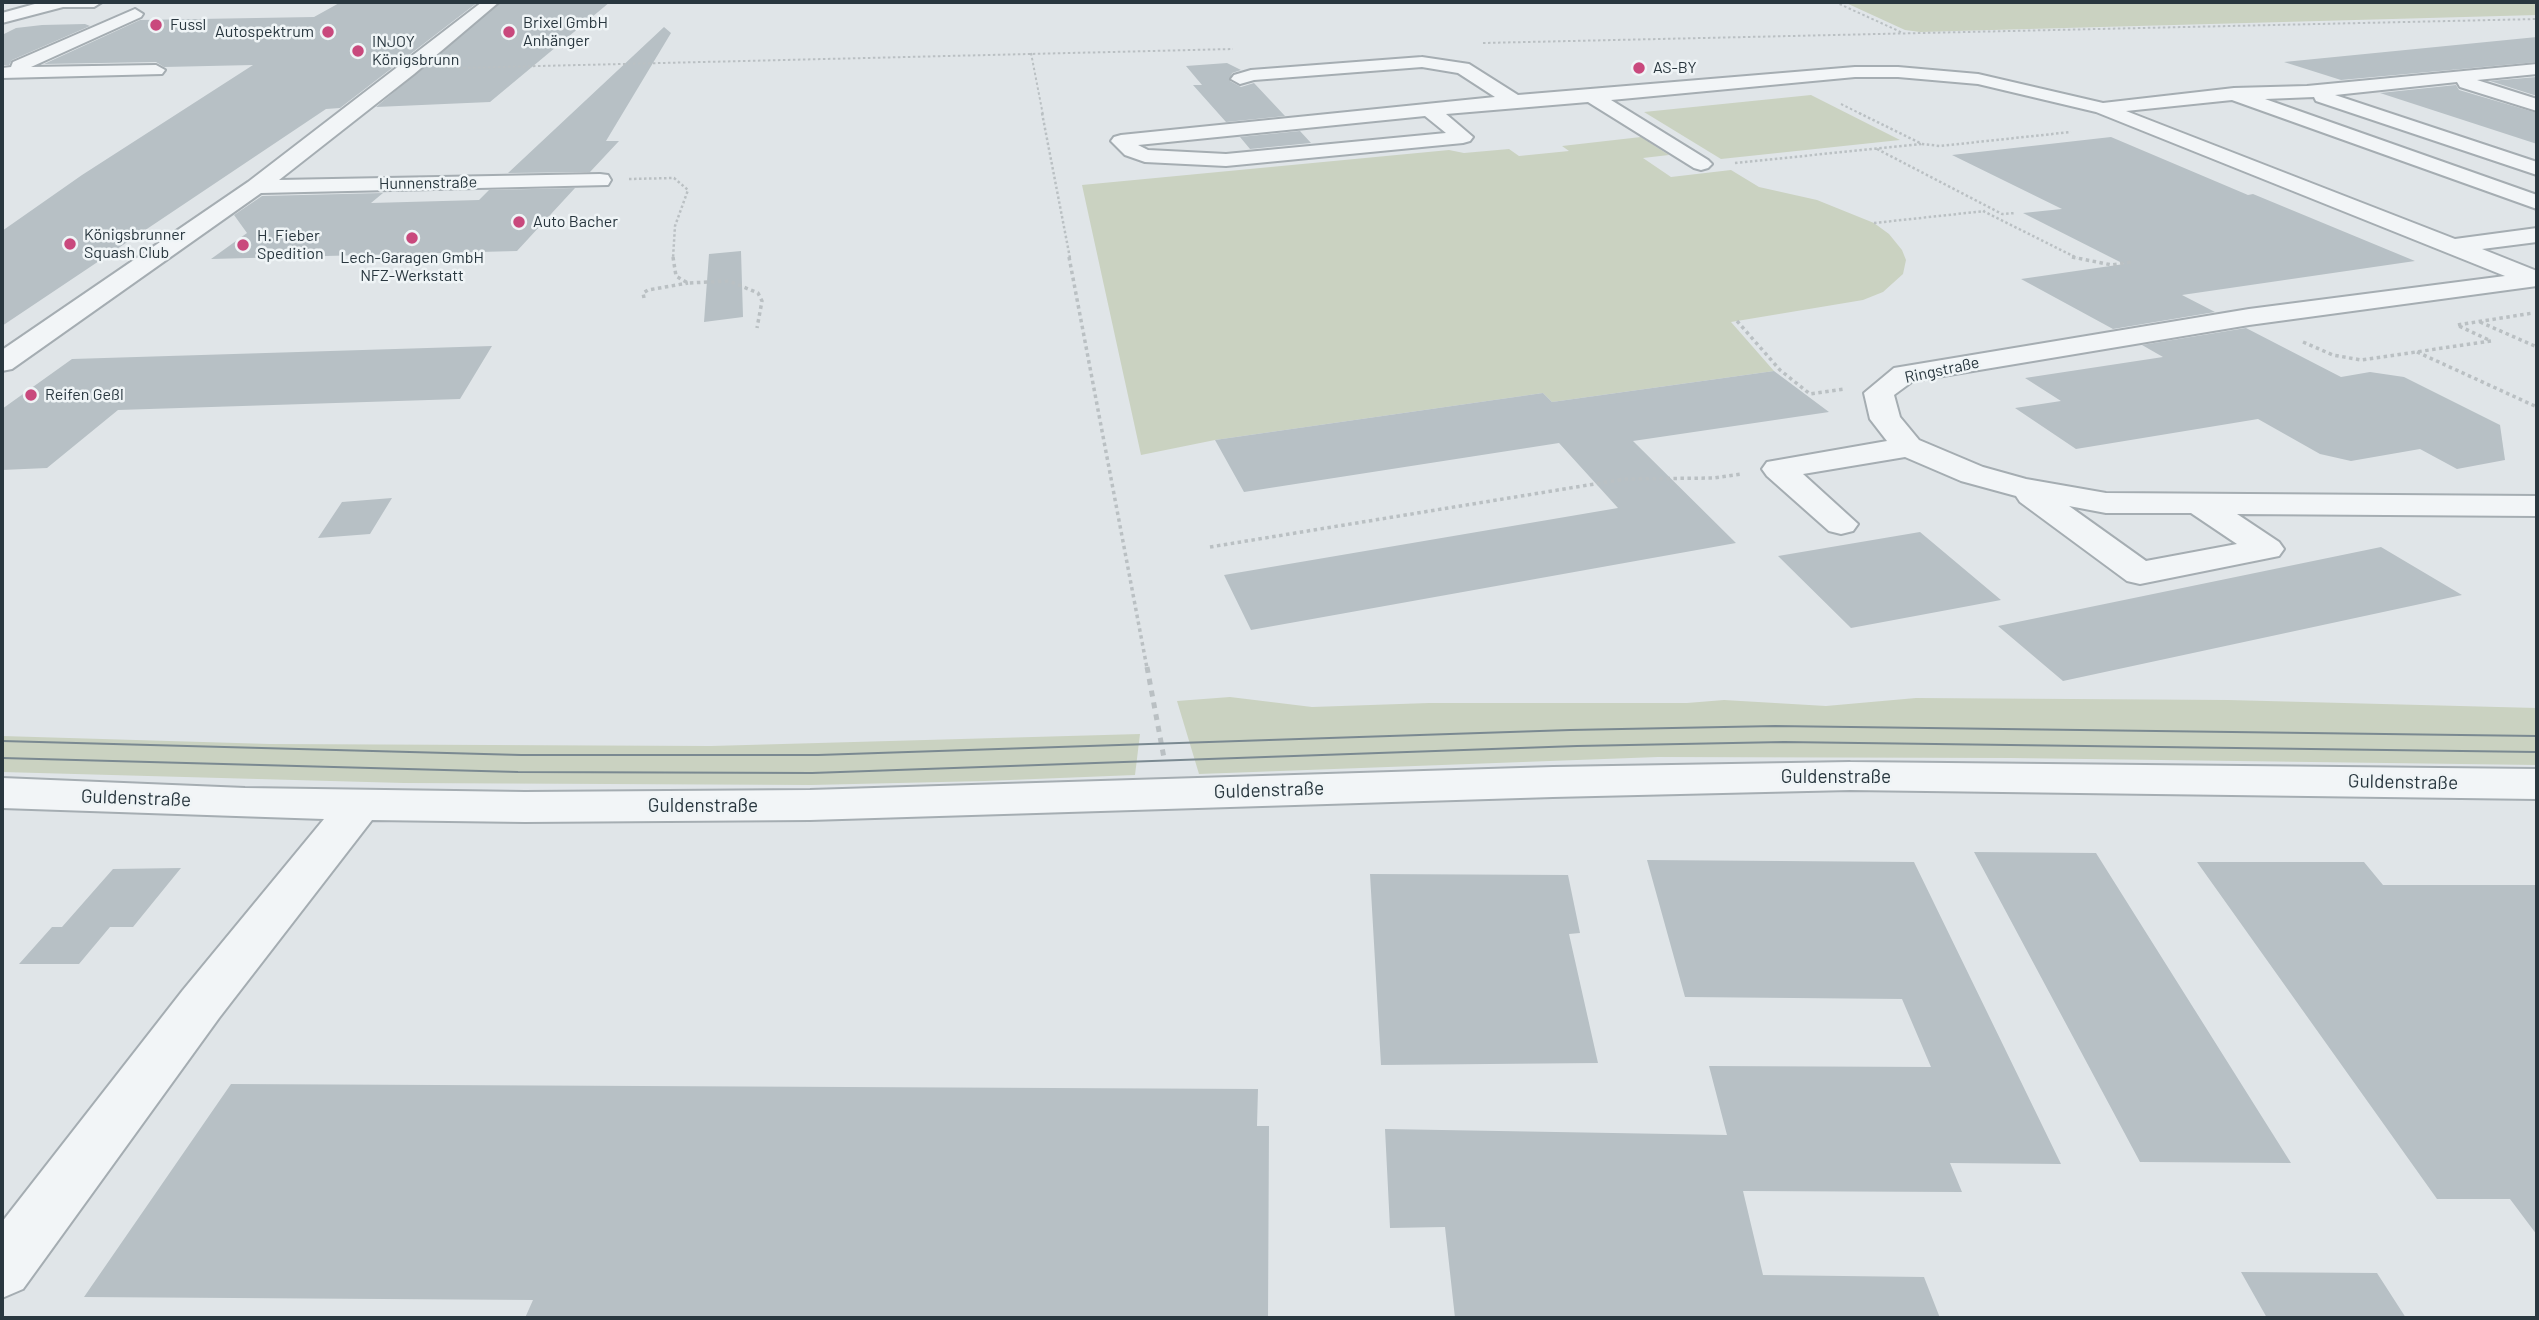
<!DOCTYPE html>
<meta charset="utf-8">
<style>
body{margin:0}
#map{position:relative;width:2539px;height:1320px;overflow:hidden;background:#e0e5e8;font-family:Barlow,sans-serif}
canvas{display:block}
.frame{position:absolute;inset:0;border:4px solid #29373f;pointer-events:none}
</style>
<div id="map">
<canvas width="2539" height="1320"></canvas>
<div class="frame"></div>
</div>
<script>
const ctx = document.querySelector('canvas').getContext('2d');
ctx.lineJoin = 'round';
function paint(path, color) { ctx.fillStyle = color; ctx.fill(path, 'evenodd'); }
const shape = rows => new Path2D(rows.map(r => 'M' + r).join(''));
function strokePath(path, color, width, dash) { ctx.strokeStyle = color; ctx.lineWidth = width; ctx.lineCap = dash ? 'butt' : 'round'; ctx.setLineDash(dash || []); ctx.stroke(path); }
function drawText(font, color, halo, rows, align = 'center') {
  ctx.font = font + ' Barlow,sans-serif'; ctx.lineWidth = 5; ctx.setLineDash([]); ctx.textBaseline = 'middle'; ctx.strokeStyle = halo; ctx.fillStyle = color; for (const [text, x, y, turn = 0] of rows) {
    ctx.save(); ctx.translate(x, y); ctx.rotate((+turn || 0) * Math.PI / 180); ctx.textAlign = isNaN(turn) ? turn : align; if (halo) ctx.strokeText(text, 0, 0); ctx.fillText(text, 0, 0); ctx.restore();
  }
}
paint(shape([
 [1844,2,2537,2,2537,15,1920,32,1905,30],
 [1811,95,1900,140,1721,159,1644,112],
 [1641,137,1669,155,1643,158,1671,177,1731,170,1759,187,1817,200,1874,223,1889,234,1902,250,1906,260,1903,274,1883,292,1863,300,1731,322,1774,371,1552,402,1543,393,1215,440,1141,455,1082,185,1449,150,1464,153,1509,149,1519,156,1569,151,1562,146],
 [1230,697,1312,707,1429,703,1687,703,1724,700,1826,706,1916,698,2228,700,2537,708,2537,765,2011,758,1658,757,1199,774,1177,701],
 [1140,734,1135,775,985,781,811,785,404,783,2,772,2,736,270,744,711,746]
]), '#cad2c1');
paint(shape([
 [341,2,478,2,340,108,326,109,2,326,2,231,82,175,253,65,164,67,156,62,44,64,140,20,314,17],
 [501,2,610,2,490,102,376,107],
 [85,24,90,26,12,60,9,65,2,65,2,35,16,28,42,25],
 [664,27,671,33,606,141,619,141,590,172,508,173],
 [2537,37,2537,62,2341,80,2284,62],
 [1227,63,1241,70,1232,73,1230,81,1241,87,1254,83,1285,116,1226,122,1193,85,1202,85,1186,66],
 [2537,77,2537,96,2490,81],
 [2456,85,2459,90,2537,113,2537,144,2380,93],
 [1300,131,1311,143,1250,149,1240,137],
 [2111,137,2248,195,2253,194,2415,261,2182,295,2215,312,2113,329,2021,279,2124,264,2023,213,2062,209,1952,155],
 [575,188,517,251,211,259,247,233,234,215,262,196,383,193,371,203,479,200,489,190],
 [741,251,743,317,704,322,709,254],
 [2246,328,2341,377,2370,372,2404,377,2500,425,2505,460,2457,469,2420,449,2351,461,2320,454,2258,419,2076,449,2015,408,2061,401,2025,378,2163,357,2142,345],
 [492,346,460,399,118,410,47,468,2,470,2,409,72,359],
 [1774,371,1829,412,1633,441,1736,543,1251,630,1224,575,1618,508,1559,443,1244,492,1215,440,1543,393,1552,402],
 [392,498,370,534,318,538,342,502],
 [1920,532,2001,600,1851,628,1778,556],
 [2381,547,2462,595,2063,681,1998,626],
 [1974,852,2096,853,2291,1163,2140,1162],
 [1647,860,1914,862,2061,1164,1950,1163,1962,1192,1743,1191,1763,1275,1924,1277,1940,1318,1455,1318,1445,1227,1390,1228,1385,1129,1727,1135,1709,1066,1931,1067,1902,999,1685,997],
 [2197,862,2364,862,2383,885,2537,885,2537,1235,2510,1199,2437,1199],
 [181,868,133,927,110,927,79,964,19,964,52,927,62,927,113,869],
 [1370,874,1568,875,1580,933,1569,934,1598,1063,1381,1065],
 [231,1084,1258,1089,1257,1126,1269,1126,1268,1318,525,1318,533,1300,84,1297],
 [2241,1272,2377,1273,2406,1318,2267,1318]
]), '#b7c0c5');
const minor = shape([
 [42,2,102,2,94,7,63,7,2,23,2,13,42,2],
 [482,2,499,2,414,74,279,180,600,174,608,175,611,180,608,185,261,193,12,369,2,371,2,350,248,182,482,2],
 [135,9,143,14,141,17,31,67,156,65,165,70,162,74,2,78,2,68,11,67,13,62,135,9],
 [1422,57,1469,64,1518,95,1855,67,1898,67,1978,74,2103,103,2234,88,2307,86,2537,64,2537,74,2477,80,2537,99,2537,111,2460,87,2457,82,2335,95,2537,162,2537,175,2316,101,2314,97,2265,99,2537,195,2537,209,2232,100,2126,111,2455,239,2537,228,2537,242,2482,249,2537,271,2537,286,2249,325,1913,381,1894,395,1900,417,1919,440,1983,467,2026,479,2106,493,2537,496,2537,516,2237,514,2279,542,2284,549,2279,556,2140,584,2127,581,2020,502,2016,496,1961,481,1905,457,1803,474,1858,524,1853,531,1841,534,1829,531,1767,476,1762,469,1767,462,1887,441,1870,419,1864,393,1894,368,2249,309,2505,276,2096,112,1978,84,1898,77,1855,77,1611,100,1708,160,1712,164,1708,168,1701,170,1694,168,1588,102,1446,114,1473,137,1470,141,1463,143,1226,166,1145,162,1125,155,1111,141,1114,137,1121,135,1495,97,1458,73,1422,67,1254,80,1240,84,1231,79,1234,75,1251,70,1422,57],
 [1425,116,1446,133,1226,154,1148,150,1138,145,1425,116],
 [2069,506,2106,513,2191,513,2237,544,2146,561,2069,506],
 [1850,762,2537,769,2537,799,1850,790,1553,797,810,820,525,822,372,820,219,1018,23,1289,2,1298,2,1222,183,990,324,819,2,808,2,778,245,788,525,792,810,790,1553,767,1850,762]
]);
strokePath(minor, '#a5adb2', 4);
strokePath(shape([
 [1835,2,1903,33],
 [1483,43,2537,19],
 [1031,53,1043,115],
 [458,68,1233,49],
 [1841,104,1863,115]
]), '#bac0c3', 2, [2.5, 2.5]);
strokePath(shape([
 [1042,113,1070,258],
 [1859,113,1922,144,1940,146,2071,132],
 [1877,149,2002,214,2016,213],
 [1735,163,1921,144],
 [629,179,674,178,688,190,675,226,673,258],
 [1983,211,2077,258],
 [1874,223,1985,211]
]), '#bac0c3', 2.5, [2.5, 2.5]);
strokePath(shape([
 [673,257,676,276,688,283,729,281,758,293,762,301,757,328],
 [1069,257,1147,668],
 [2072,257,2112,265,2132,262],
 [644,298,643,293,648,290,688,283],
 [1737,321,1780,370,1810,394,1845,389],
 [2480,322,2537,347],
 [2303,342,2333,355,2361,360,2491,341,2457,325,2533,313],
 [2417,352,2537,407],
 [1210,547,1625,479,1713,478,1742,474]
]), '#bac0c3', 3.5, [3.5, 3.5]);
strokePath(shape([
 [1147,667,1164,758]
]), '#bac0c3', 5, [6, 6]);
paint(minor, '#f2f5f7');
strokePath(shape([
 [2,741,521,755,818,755,1570,730,1775,726,2537,736],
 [2,758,518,772,812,773,1577,746,1784,742,2537,752]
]), '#7a8991', 2);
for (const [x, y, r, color] of [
 [156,25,7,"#c9497d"],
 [328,32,7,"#c9497d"],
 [509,32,7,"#c9497d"],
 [358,51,7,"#c9497d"],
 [1639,68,7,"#c9497d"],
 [519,222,7,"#c9497d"],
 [412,238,7,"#c9497d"],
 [70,244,7,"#c9497d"],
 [243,245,7,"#c9497d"],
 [31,395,7,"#c9497d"]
]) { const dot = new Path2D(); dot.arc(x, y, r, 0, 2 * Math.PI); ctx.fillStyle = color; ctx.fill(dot); strokePath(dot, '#eff4f6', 2.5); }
drawText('16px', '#29373f', '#eff4f6', [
 ["Brixel GmbH",523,23],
 ["Anhänger",523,41],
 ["Fussl",170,25],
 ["Autospektrum",314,32,"right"],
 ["INJOY",372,42],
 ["Königsbrunn",372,60],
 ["AS-BY",1653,68],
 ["Auto Bacher",533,222],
 ["Königsbrunner",84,235],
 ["Squash Club",84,253],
 ["H. Fieber",257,236],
 ["Spedition",257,254],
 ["Lech-Garagen GmbH",412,258,"center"],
 ["NFZ-Werkstatt",412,276,"center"],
 ["Reifen Geßl",45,395]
], 'left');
drawText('16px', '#29373f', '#eff4f6', [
 ["Hunnenstraße",428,183,-1],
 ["Ringstraße",1942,370,-12]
]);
drawText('19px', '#29373f', '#eff4f6', [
 ["Guldenstraße",1836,777],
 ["Guldenstraße",2403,782,1],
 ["Guldenstraße",1269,790,-2],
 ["Guldenstraße",136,798,2],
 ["Guldenstraße",703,806]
]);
</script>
